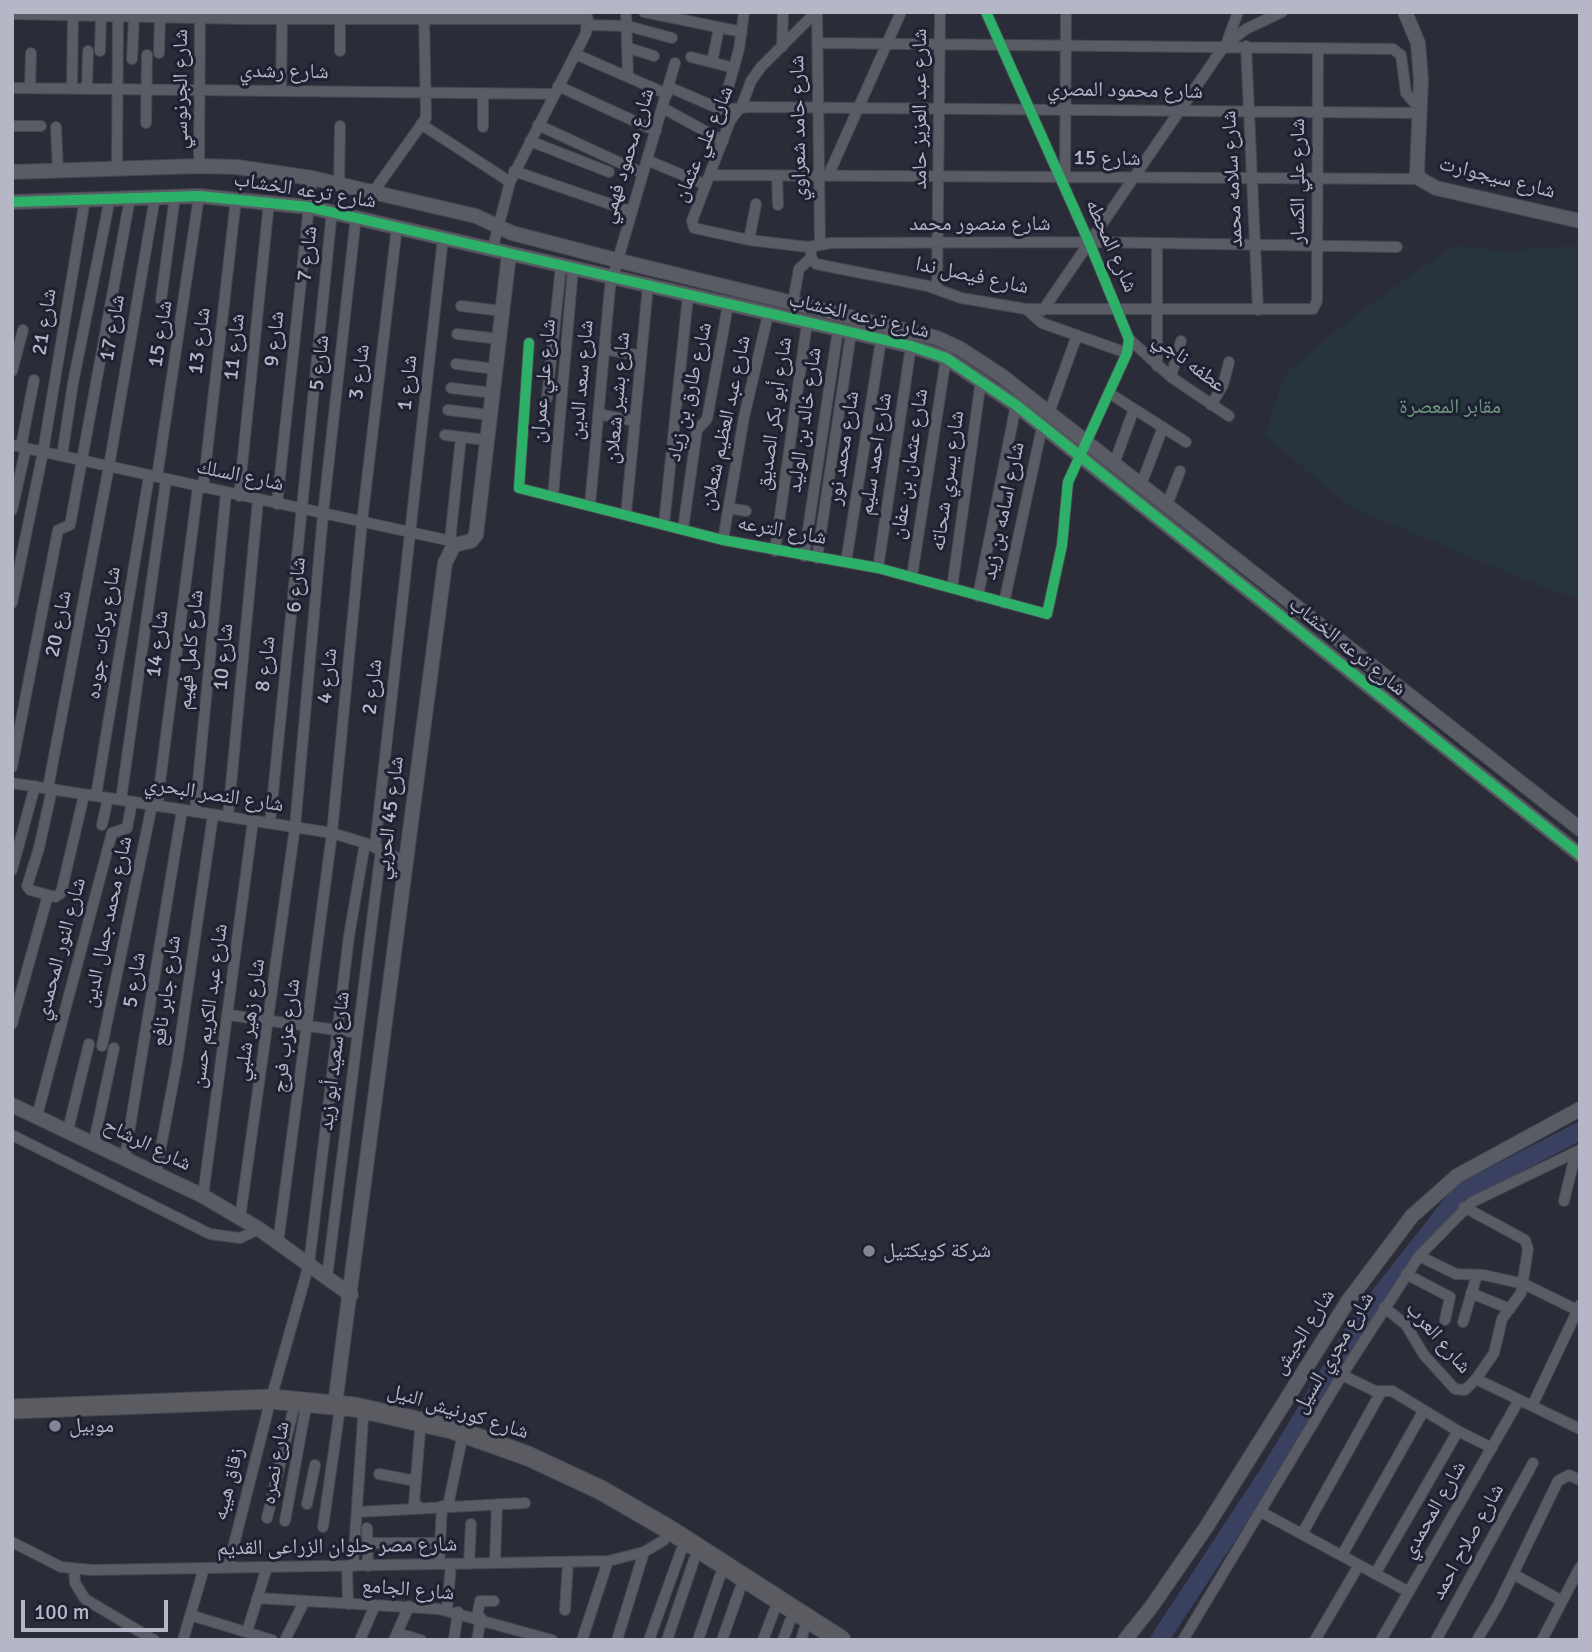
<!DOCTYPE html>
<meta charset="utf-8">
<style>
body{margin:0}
#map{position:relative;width:1592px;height:1652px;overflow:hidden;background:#2a2c37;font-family:Signika,sans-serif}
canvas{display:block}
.frame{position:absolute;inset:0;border:14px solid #b5b7c7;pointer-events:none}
.scale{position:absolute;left:21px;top:1600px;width:147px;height:32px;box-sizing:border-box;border:4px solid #b5b7c7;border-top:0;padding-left:9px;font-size:21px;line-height:24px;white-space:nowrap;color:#b5b7c7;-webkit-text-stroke:5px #1e2131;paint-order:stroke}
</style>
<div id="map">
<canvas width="1592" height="1652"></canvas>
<div class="frame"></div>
<div class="scale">100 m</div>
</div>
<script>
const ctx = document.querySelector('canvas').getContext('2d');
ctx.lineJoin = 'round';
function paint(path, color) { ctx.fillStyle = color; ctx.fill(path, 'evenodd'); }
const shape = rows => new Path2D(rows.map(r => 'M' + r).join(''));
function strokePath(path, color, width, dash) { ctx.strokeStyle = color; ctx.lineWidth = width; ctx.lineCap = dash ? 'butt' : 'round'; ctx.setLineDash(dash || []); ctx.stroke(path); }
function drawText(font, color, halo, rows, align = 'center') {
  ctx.font = font + ' Signika,"Noto Naskh Arabic",sans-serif'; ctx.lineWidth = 6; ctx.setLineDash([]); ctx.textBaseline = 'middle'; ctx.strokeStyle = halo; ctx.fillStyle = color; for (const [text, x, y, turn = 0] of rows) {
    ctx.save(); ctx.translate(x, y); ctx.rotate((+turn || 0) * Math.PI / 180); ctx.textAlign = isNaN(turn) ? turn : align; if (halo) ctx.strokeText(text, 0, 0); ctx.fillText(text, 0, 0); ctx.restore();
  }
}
paint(shape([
 [1454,245,1504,251,1580,245,1580,598,1547,589,1352,508,1264,435,1286,373,1355,315]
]), '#27343c');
strokePath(shape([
 [1159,1640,1270,1471,1363,1317,1460,1193,1580,1131]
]), '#3a4060', 18);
const minor = shape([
 [626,12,628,77],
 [644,12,742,32],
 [816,12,761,67,751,81,742,105,730,121,692,221,694,228,749,240,808,247,831,243,1089,242,1397,247],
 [817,12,820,244],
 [12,14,245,19,588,19],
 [588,25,628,26,672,38],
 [1228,39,1238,12],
 [817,43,1393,49,1401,55,1406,93,1419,108],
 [1246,46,1258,310],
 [782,47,783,12],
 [629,48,654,56],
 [100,51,101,16],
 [340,51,340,20],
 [159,53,160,17],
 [575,54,667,94],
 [691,57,734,68],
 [132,59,134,17],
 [712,62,719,28],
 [558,86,656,131],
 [669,87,722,110,750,107,1419,113],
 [12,88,554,94],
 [30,88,31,53],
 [72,88,73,15],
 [87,89,88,51],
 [281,91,282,19],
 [483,94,483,127],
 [663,108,723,141],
 [722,110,739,49,744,12],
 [146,123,147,55],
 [421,124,510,182],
 [538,125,642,173],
 [12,126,41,126],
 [56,127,58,171],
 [530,141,609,172],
 [647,160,706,185],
 [199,166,200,12],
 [117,168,118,17],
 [514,171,630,211],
 [710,175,1420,179],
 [777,176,778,205],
 [828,176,901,12],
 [1065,177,1066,12],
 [339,184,340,126],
 [374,191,426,118,424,12],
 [749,240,756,204],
 [1157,244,1157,366],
 [811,247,811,258,816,264,928,286,961,298,1026,309,1313,309,1317,301,1318,48],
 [492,251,510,182,586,33,587,13],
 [937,289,940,12],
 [161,300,175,196],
 [793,302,799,269,811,258],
 [461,306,502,311],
 [1026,309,1042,323,1127,353],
 [1043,310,1224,46,1246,29,1282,12],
 [457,334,499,339],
 [1129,339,1171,377,1229,416],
 [529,343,519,488,723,540,878,568,1047,614,1062,545,1068,482,1127,353,1129,339,1089,242,986,12],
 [604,349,641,356],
 [456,364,495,369],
 [12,371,23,330],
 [1171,377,1181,341],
 [451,388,493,393],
 [1109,393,1186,442],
 [547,398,561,266],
 [1211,405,1223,385,1229,362],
 [448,410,490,415],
 [1049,413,1077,335],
 [598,414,635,421],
 [445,435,487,440],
 [12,445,460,543],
 [21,447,34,380],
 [62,456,73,383,110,198],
 [1114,464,1134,409],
 [157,477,199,196],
 [1141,485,1163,427],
 [203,488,236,199],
 [239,496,269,202],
 [553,496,573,269],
 [277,504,312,178],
 [590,505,610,287,675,63],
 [1167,505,1180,471],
 [728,508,746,511],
 [12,510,26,448],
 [626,514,648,286],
 [664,524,688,296],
 [683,529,697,430,707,419,728,305],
 [723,540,744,417,768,315],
 [450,541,461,437],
 [775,551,807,323],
 [804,556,838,330],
 [817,558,851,333],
 [846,562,881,340],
 [878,568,911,346],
 [912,576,946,358],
 [952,588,981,380],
 [978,596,1016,405],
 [12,603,43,452,85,199],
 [1004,603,1042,427],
 [12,767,58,530,70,525,130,198],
 [12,783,332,833,365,843,406,862],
 [48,788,109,466,155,197],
 [52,789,39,848,27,886,30,890,55,897,61,893,84,795],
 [96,796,149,476],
 [121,800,166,480],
 [157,806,198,487],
 [195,812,226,493],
 [228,817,258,500],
 [270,823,332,211],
 [102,825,108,798],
 [375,847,443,238],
 [12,870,35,786],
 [229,1015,358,1033],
 [12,1024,48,895],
 [102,1046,152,805],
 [37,1116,112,833,127,828,132,802],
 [68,1130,89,1044],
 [12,1135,210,1234,240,1238,259,1229],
 [94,1142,114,1048],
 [125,1157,182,810],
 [156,1173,177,1062,213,815],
 [203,1196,253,821],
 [1564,1201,1576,1152],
 [240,1218,295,827,323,514,356,216],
 [278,1243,332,833,362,522,397,226],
 [1419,1256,1456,1274,1484,1275,1524,1284,1577,1310],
 [1406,1274,1450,1297,1445,1320],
 [327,1277,381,850],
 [1471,1293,1510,1309],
 [1384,1307,1406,1325,1424,1355,1455,1389,1465,1390,1476,1379,1494,1353,1502,1319,1521,1293,1528,1249,1525,1240,1464,1207],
 [1463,1322,1477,1275],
 [1342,1375,1375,1391,1392,1391,1458,1431,1375,1574],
 [1476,1379,1580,1429],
 [271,1399,309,1264,349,936,365,843],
 [1532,1406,1580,1305],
 [1458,1431,1492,1448],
 [379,1474,416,1481],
 [307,1504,315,1465],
 [448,1506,461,1443],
 [419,1507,414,1503,420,1431],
 [357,1512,525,1503],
 [1261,1512,1409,1592],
 [267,1518,293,1411],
 [285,1521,305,1412],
 [323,1527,339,1415],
 [367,1528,368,1566],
 [1302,1534,1381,1392],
 [12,1542,61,1567,92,1570,608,1561,644,1552,664,1540],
 [368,1543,440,1543],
 [1342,1555,1424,1410],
 [495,1563,497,1504],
 [439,1564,442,1506],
 [469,1564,471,1524],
 [347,1566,348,1604],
 [353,1566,363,1419],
 [228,1568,268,1410],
 [74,1570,75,1583,85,1599,154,1640],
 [1513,1574,1562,1601],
 [257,1598,439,1609,552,1640],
 [447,1610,451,1564],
 [565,1610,568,1562],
 [190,1615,272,1640],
 [477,1617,480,1601,494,1601],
 [247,1632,267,1567],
 [397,1633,421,1640],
 [454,1639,458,1612],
 [183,1640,204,1568],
 [285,1640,304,1602],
 [360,1640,375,1605],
 [394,1640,409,1606],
 [477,1640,481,1618],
 [582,1640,608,1561],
 [617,1640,644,1552],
 [649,1640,681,1551],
 [667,1640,694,1560],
 [698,1640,720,1576],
 [722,1640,740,1589],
 [763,1640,774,1611],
 [783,1640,790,1621],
 [801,1640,804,1630],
 [1183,1640,1342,1375,1419,1256,1472,1202,1580,1150],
 [1315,1640,1359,1565],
 [1381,1640,1519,1400],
 [1436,1640,1533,1463],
 [1477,1640,1499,1603,1558,1481,1569,1475,1580,1480],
 [1542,1640,1580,1567]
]);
const tertiary = shape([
 [1405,12,1418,43,1421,80,1417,172,1420,179,1436,188,1580,221],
 [12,172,199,166,237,167,312,178,476,216,512,233,616,260,937,338,959,348,1002,376,1580,829],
 [12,202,199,196,309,207,911,346,946,358,1016,405,1580,855],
 [12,1105,203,1196,259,1229,351,1295],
 [335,1404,445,563,454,545,471,541,476,535,509,254],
 [1125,1640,1152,1606,1207,1526,1348,1301,1412,1216,1457,1176,1580,1109]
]);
const trunk = shape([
 [12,1409,271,1399,355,1407,452,1429,528,1456,601,1490,670,1530,841,1640]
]);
strokePath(minor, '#464850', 12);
strokePath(tertiary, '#464850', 16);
strokePath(trunk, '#474853', 21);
strokePath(minor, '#5a5c65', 10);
strokePath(tertiary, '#5a5c65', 14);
strokePath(trunk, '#5b5c62', 19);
strokePath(shape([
 [12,202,199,196,309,207,911,346,946,358,1016,405,1580,855],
 [529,343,519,488,723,540,878,568,1047,614,1062,545,1068,482,1127,353,1129,339,1089,242,986,12]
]), '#2db169', 10);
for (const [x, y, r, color] of [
 [869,1251,7,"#848695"],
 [55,1426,7,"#848695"]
]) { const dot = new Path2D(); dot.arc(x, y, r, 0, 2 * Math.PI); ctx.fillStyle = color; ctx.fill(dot); strokePath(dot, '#1e2131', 2.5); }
drawText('21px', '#b5b7c7', '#1e2131', [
 ["شارع رشدي",284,72,1],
 ["شارع الجرنوسي",181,89,-90],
 ["شارع محمود المصري",1125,91,1],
 ["شارع عبد العزيز حامد",920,109,-90],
 ["شارع حامد شعراوي",799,128,-91],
 ["شارع علي عثمان",704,144,-67],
 ["شارع محمود فهمي",628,156,-73],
 ["شارع 15",1107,159,1],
 ["شارع سيجوارت",1497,178,14],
 ["شارع سلامه محمد",1233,179,-93],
 ["شارع علي الكسار",1298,181,-90],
 ["شارع ترعه الخشاب",305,191,9],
 ["شارع منصور محمد",980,224],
 ["شارع المحطه",1111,246,66],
 ["شارع 7",308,254,-84],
 ["شارع فيصل ندا",972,276,12],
 ["شارع ترعه الخشاب",859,316,13],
 ["شارع 21",45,322,-81],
 ["شارع 17",113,328,-80],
 ["شارع 15",161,334,-81],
 ["شارع 9",275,339,-84],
 ["شارع 13",200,341,-83],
 ["شارع 11",235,347,-84],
 ["شارع 5",320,363,-84],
 ["عطفه ناجي",1189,363,37],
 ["شارع 3",360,372,-83],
 ["شارع سعد الدين",582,380,-85],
 ["شارع علي عمران",544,381,-85],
 ["شارع 1",408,383,-84],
 ["شارع طارق بن زياد",690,392,-77],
 ["شارع بشير شعلان",618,398,-85],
 ["شارع أبو بكر الصديق",775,414,-82],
 ["شارع خالد بن الوليد",805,420,-82],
 ["شارع عبد العظيم شعلان",726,423,-78],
 ["شارع محمد نور",844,448,-81],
 ["شارع احمد سليم",876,454,-81],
 ["شارع عثمان بن عفان",910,464,-81],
 ["شارع السلك",240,476,12],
 ["شارع يسري شحاته",948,481,-82],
 ["شارع اسامه بن زيد",1004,511,-78],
 ["شارع الترعه",782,531,10],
 ["شارع 6",297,585,-85],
 ["شارع 20",59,624,-79],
 ["شارع بركات جوده",104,633,-81],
 ["شارع 14",158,644,-83],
 ["شارع ترعه الخشاب",1347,647,39],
 ["شارع كامل فهيم",191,650,-84],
 ["شارع 10",224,657,-85],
 ["شارع 8",266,664,-84],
 ["شارع 4",328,676,-84],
 ["شارع 2",373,687,-84],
 ["شارع النصر البحري",214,795,9],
 ["شارع 45 الحربي",390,818,-83],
 ["شارع محمد جمال الدين",108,922,-78],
 ["شارع النور المحمدي",61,949,-75],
 ["شارع 5",135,980,-81],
 ["شارع جابر نافع",167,991,-82],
 ["شارع عبد الكريم حسن",210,1006,-82],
 ["شارع زهير شلبي",250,1020,-82],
 ["شارع عزب فرج",287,1036,-83],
 ["شارع سعيد أبو زيد",335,1061,-83],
 ["شارع الرشاح",147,1145,26],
 ["شارع الجيش",1304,1332,-57],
 ["شارع العرب",1438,1338,49],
 ["شارع مجري السيل",1334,1353,-59],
 ["شارع كورنيش النيل",458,1412,17],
 ["شارع نصره",276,1463,-80],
 ["زقاق هيبه",229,1484,-76],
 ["شارع المحمدي",1434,1510,-60],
 ["شارع صلاح احمد",1468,1542,-61],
 ["شارع مصر حلوان الزراعى القديم",337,1547,-1],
 ["شارع الجامع",408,1590,5]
]);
drawText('21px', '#6e9782', '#1e2131', [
 ["مقابر المعصرة",1450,407]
]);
drawText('21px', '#b5b7c7', '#1e2131', [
 ["شركة كويكتيل",883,1251],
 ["موبيل",69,1426]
], 'left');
</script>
